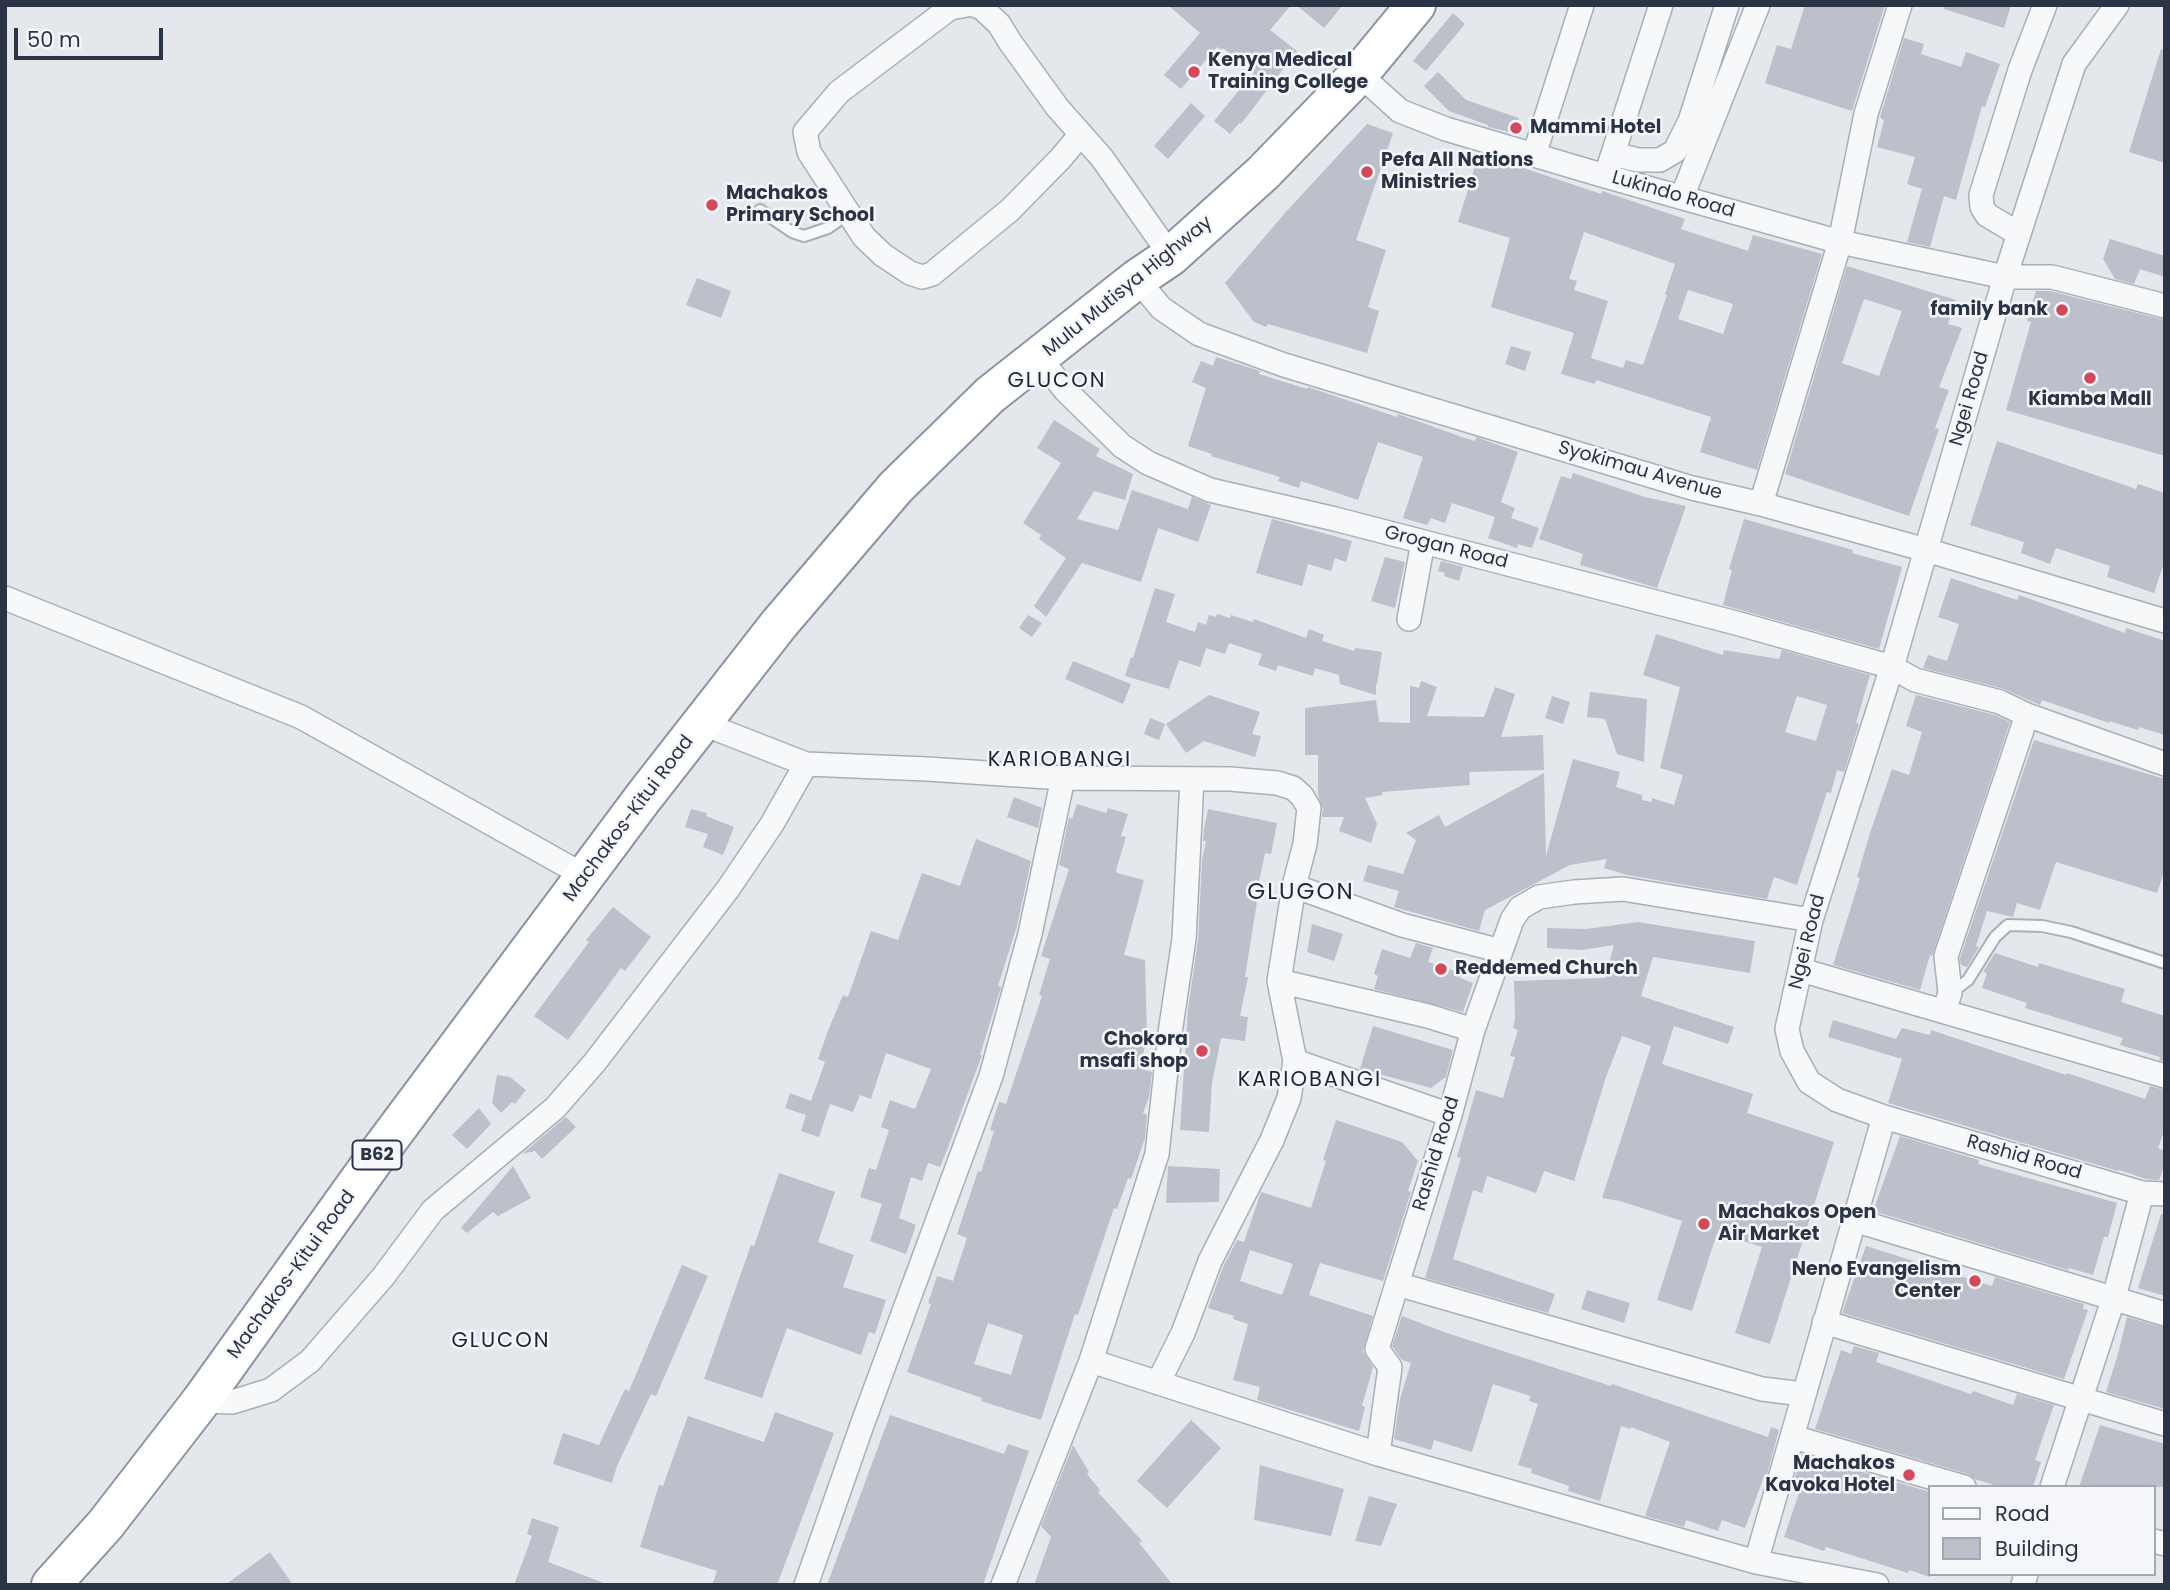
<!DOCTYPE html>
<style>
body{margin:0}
#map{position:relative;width:2170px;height:1590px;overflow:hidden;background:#e4e7ec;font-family:Poppins,sans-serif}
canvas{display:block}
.frame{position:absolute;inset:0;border:7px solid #2b3445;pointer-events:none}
.legend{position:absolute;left:1928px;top:1485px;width:228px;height:91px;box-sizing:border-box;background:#f4f6f9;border:2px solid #a4a8b1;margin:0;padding:9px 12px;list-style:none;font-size:21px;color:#2b3445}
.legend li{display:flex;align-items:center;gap:14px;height:35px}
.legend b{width:35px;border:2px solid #a4a8b1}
.scale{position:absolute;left:14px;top:28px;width:149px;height:32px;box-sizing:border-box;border:4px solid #2b3445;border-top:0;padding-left:9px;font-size:21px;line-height:24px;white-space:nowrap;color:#2b3445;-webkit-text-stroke:5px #f4f6f9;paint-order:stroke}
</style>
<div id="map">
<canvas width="2170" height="1590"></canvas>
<div class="frame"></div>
<ul class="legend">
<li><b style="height:9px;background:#f7f8fa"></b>Road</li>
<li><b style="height:19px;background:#bbc0ca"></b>Building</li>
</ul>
<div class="scale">50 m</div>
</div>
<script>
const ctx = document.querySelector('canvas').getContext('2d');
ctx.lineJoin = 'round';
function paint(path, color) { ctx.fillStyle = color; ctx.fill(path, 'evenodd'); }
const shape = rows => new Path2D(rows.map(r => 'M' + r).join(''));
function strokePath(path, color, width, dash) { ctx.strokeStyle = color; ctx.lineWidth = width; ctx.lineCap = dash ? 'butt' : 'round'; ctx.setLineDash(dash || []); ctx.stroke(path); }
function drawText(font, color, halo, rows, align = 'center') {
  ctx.font = font + ' Poppins,sans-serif'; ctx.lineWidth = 5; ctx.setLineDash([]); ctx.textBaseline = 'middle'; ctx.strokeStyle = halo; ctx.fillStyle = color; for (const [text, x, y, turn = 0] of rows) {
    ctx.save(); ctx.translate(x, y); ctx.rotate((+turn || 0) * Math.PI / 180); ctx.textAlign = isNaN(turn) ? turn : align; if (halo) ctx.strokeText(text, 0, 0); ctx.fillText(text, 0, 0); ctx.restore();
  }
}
paint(shape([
 [1168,5,1291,5,1270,30,1297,51,1241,124,1239,123,1230,134,1214,121,1253,73,1223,48,1221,50,1217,47,1181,89,1164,75,1200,33],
 [1296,5,1343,5,1324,28],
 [1805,5,1885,5,1852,111,1765,83,1777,45,1791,49],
 [1945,5,2011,5,2004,28,1944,9],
 [1453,13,1465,24,1426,71,1413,61],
 [1904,38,1924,44,1921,54,1961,67,1966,52,2000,64,1985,107,1982,106,1956,200,1944,196,1930,247,1907,242,1922,189,1907,184,1915,157,1877,147,1884,121,1880,117],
 [2161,49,2165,50,2165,163,2129,152],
 [1438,72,1466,100,1519,118,1513,133,1488,127,1488,125,1449,111,1424,86],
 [1191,103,1205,116,1168,159,1154,146],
 [1367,124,1393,133,1356,240,1386,250,1368,307,1379,311,1367,353,1268,324,1266,327,1254,322,1225,283,1285,213],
 [1479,153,1601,194,1602,191,1685,219,1681,229,1748,251,1753,235,1822,254,1757,470,1700,452,1711,417,1596,380,1595,384,1561,374,1574,333,1491,307,1510,238,1458,222],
 [1584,232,1675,264,1665,294,1667,295,1643,365,1626,360,1623,368,1591,358,1608,301,1574,290,1577,281,1569,279],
 [1688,290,1733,304,1723,334,1678,319],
 [2110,239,2165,256,2165,277,2140,269,2134,284,2115,279,2103,259],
 [1847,266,1956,300,1948,324,1962,328,1939,387,1949,390,1935,428,1939,429,1909,516,1785,474],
 [1864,299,1902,311,1879,376,1842,363],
 [697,278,731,291,721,318,686,305],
 [2036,291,2050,291,2165,320,2165,456,2006,410,2031,322,2027,321],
 [1511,346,1531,352,1525,371,1505,364],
 [1216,357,1260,371,1259,374,1307,389,1308,387,1397,417,1398,414,1462,437,1475,441,1476,437,1518,452,1501,502,1515,508,1511,518,1539,528,1532,548,1518,544,1517,548,1488,538,1495,517,1452,503,1445,523,1431,518,1427,525,1403,518,1423,457,1378,442,1358,500,1301,481,1299,488,1278,481,1280,477,1211,456,1212,454,1188,446,1206,388,1192,382,1201,361,1213,366],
 [1054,420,1100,449,1096,456,1133,474,1125,500,1094,491,1077,519,1118,530,1132,490,1188,509,1192,497,1211,505,1198,542,1158,528,1141,582,1082,563,1046,617,1034,606,1066,558,1039,539,1041,535,1023,523,1061,463,1037,448],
 [1997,441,2136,489,2138,484,2165,493,2165,560,2154,593,2107,577,2110,566,2056,548,2050,564,2021,553,2024,542,1970,525],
 [1573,473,1645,497,1686,506,1657,588,1580,565,1583,554,1539,539,1561,476,1571,479],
 [1272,519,1352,541,1346,562,1335,558,1331,571,1308,564,1302,586,1256,573],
 [1744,519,1853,550,1852,553,1902,567,1879,649,1723,605,1732,570,1729,569],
 [1385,557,1405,562,1395,608,1371,601],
 [1441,561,1463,567,1459,581,1444,576,1445,573,1438,571],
 [1951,578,2017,600,2019,595,2125,633,2126,628,2165,641,2165,735,2139,727,2138,730,2109,721,2109,723,2042,700,2040,705,2004,689,1923,668,1928,655,1947,661,1959,624,1938,617],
 [1155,588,1175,594,1166,622,1195,632,1198,622,1206,625,1209,615,1216,617,1217,614,1230,618,1231,615,1253,622,1254,619,1306,638,1309,629,1324,635,1322,641,1354,651,1355,648,1382,652,1377,684,1376,684,1376,695,1340,684,1339,675,1315,668,1313,676,1278,665,1276,671,1258,665,1262,654,1229,643,1225,654,1206,648,1200,667,1179,660,1169,689,1125,676,1131,657,1133,658],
 [1028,615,1042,623,1032,637,1019,628],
 [1656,634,1723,655,1724,650,1779,659,1782,650,1870,675,1856,723,1859,724,1844,772,1837,770,1831,793,1827,792,1797,885,1774,877,1767,899,1627,875,1604,868,1607,859,1570,865,1485,910,1479,931,1394,907,1399,891,1363,881,1368,865,1403,874,1416,840,1406,833,1439,815,1445,827,1544,773,1546,856,1573,759,1620,772,1616,787,1642,795,1642,800,1652,802,1652,798,1674,805,1683,775,1660,768,1680,687,1643,675],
 [1797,696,1827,705,1816,741,1785,732],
 [1073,661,1131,684,1123,704,1065,679],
 [1421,681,1437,687,1427,716,1484,717,1495,687,1515,694,1501,737,1543,735,1544,770,1469,772,1470,785,1382,792,1383,795,1365,798,1377,824,1371,843,1339,831,1344,817,1322,817,1323,809,1318,795,1318,755,1305,755,1305,708,1376,700,1379,722,1410,723,1410,686,1419,688],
 [1590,692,1647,699,1644,762,1617,754,1605,719,1587,717],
 [1209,695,1260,712,1252,734,1261,736,1255,757,1204,741,1186,753,1166,724],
 [1916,695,1995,715,2010,722,1932,956,1930,955,1920,990,1833,965,1860,878,1857,877,1870,833,1892,769,1909,775,1922,732,1906,726],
 [1552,696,1570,702,1563,724,1545,718],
 [1150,718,1165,724,1159,740,1144,734],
 [2034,740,2165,779,2165,869,2157,893,2056,862,2040,910,2017,903,2013,917,1987,911,1976,946,1979,947,1967,967,1961,965,1960,958],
 [1014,797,1042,808,1038,828,1007,817],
 [1077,804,1106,813,1108,808,1128,814,1121,836,1126,837,1116,870,1117,873,1144,880,1124,955,1145,960,1147,1040,1139,1068,1152,1072,1149,1097,1143,1113,1147,1115,1145,1138,1131,1179,1128,1178,1117,1209,1114,1208,1078,1315,1075,1314,1062,1354,1041,1420,981,1401,982,1398,907,1372,931,1304,928,1303,937,1276,953,1281,967,1238,957,1234,978,1171,981,1172,994,1131,990,1130,999,1102,1006,1104,1042,996,1039,995,1050,959,1041,956,1069,869,1059,865,1069,817,1072,819],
 [988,1323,1023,1335,1011,1375,974,1364],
 [691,809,707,813,706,816,734,827,723,855,703,847,708,834,685,827],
 [1208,809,1277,823,1271,854,1265,853,1255,902,1257,902,1245,977,1248,977,1240,1016,1248,1017,1245,1041,1221,1038,1212,1083,1209,1132,1180,1130,1188,1009,1198,940,1202,860,1206,841,1203,841,1204,829],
 [976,839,1031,861,1017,926,998,986,1001,987,980,1055,982,1055,947,1150,940,1167,928,1163,922,1181,911,1177,899,1218,916,1225,906,1254,870,1241,882,1204,860,1197,869,1168,876,1170,889,1130,881,1127,890,1100,915,1109,931,1069,886,1053,871,1099,860,1095,853,1112,830,1104,819,1137,801,1131,806,1115,785,1108,790,1093,811,1101,825,1062,818,1059,829,1028,843,995,848,997,871,931,898,940,922,873,960,886],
 [613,907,651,937,625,971,621,968,568,1040,534,1016,589,942,586,940],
 [1638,922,1755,941,1750,973,1653,957,1641,996,1734,1027,1728,1044,1674,1026,1662,1064,1753,1094,1747,1113,1834,1142,1770,1344,1735,1333,1762,1247,1717,1233,1692,1311,1657,1300,1682,1221,1620,1201,1602,1198,1651,1046,1622,1036,1606,1077,1574,1181,1544,1171,1536,1193,1487,1176,1482,1193,1473,1190,1453,1259,1555,1294,1548,1313,1425,1278,1461,1158,1457,1157,1476,1090,1503,1098,1515,1057,1510,1056,1518,1030,1513,1028,1515,1019,1514,981,1605,978,1614,945,1582,950,1547,948,1547,928,1586,929],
 [1312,924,1343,934,1334,961,1307,952],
 [1416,943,1433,948,1428,962,1461,973,1460,978,1473,983,1463,1012,1374,989,1378,976,1374,974,1382,949,1410,958],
 [1995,953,2038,967,2039,963,2125,989,2121,1002,2165,1016,2165,1061,2159,1060,2160,1057,2120,1045,2123,1038,2025,1008,2027,1003,1982,988,1987,973,1983,972],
 [1833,1020,1896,1039,1902,1028,1930,1035,1931,1030,2066,1075,2067,1073,2145,1099,2150,1086,2165,1090,2165,1128,2158,1148,2165,1151,2165,1163,2159,1180,2146,1179,2119,1170,2118,1171,1888,1103,1902,1059,1828,1037],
 [1373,1026,1453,1050,1446,1077,1431,1088,1360,1069],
 [497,1075,510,1077,526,1090,515,1104,512,1102,501,1113,492,1103],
 [479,1108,491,1124,467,1149,452,1135],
 [566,1117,576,1127,542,1159,535,1151,522,1154],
 [1336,1120,1402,1142,1418,1161,1408,1191,1411,1192,1383,1281,1320,1263,1309,1295,1373,1316,1363,1351,1373,1367,1362,1406,1365,1407,1359,1431,1257,1400,1260,1387,1233,1380,1248,1324,1233,1319,1234,1316,1208,1308,1223,1267,1237,1240,1244,1242,1261,1192,1311,1208,1326,1161,1323,1160],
 [1250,1250,1293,1264,1282,1295,1240,1281],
 [1900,1136,1979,1160,1978,1164,2117,1203,2108,1237,2104,1237,2093,1275,2069,1268,2068,1270,1873,1211],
 [513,1166,531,1198,498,1216,493,1212,467,1233,461,1228],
 [1168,1166,1220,1169,1219,1202,1166,1203],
 [779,1173,835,1192,818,1242,854,1255,843,1287,886,1300,875,1334,869,1332,861,1355,787,1328,762,1398,704,1379,740,1276,751,1245,754,1246],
 [2161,1214,2165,1214,2165,1296,2138,1288],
 [1866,1246,1992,1286,1995,1277,2084,1304,2083,1309,2088,1310,2064,1379,1842,1313],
 [682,1265,708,1276,656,1396,651,1394,617,1466,612,1483,553,1464,563,1433,599,1445,625,1389,629,1391],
 [1587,1290,1630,1303,1624,1323,1581,1309],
 [1402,1316,1444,1332,1611,1386,1612,1384,1768,1437,1771,1427,1779,1430,1767,1475,1765,1474,1745,1528,1722,1520,1718,1531,1686,1520,1684,1527,1645,1516,1670,1442,1631,1427,1630,1429,1621,1426,1600,1501,1568,1491,1569,1486,1531,1473,1532,1469,1518,1465,1538,1404,1529,1401,1530,1396,1493,1384,1472,1452,1434,1440,1431,1450,1394,1439,1400,1399,1411,1363,1402,1360,1392,1346],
 [2127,1317,2165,1328,2165,1409,2106,1392,2118,1354],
 [1854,1346,1879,1353,1876,1362,1971,1394,1973,1391,2013,1405,2017,1394,2054,1405,2035,1460,2041,1462,2033,1487,2000,1487,1975,1479,1968,1474,1815,1429,1841,1350,1851,1354],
 [775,1412,834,1433,777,1585,712,1585,717,1571,640,1547,659,1485,663,1486,688,1416,764,1442],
 [890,1415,1004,1454,1008,1444,1029,1451,983,1585,827,1585],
 [1191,1420,1221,1448,1167,1508,1137,1481],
 [2100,1425,2165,1444,2165,1487,2079,1487],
 [1073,1445,1089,1472,1087,1474,1100,1490,1098,1492,1142,1541,1139,1543,1173,1585,1034,1585,1051,1537,1041,1526],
 [1802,1454,1930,1492,1930,1577,1909,1570,1908,1573,1826,1547,1824,1551,1784,1537,1799,1493,1797,1492,1799,1486,1793,1484],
 [1260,1465,1344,1489,1331,1536,1254,1520],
 [1369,1496,1397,1504,1381,1546,1355,1541],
 [532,1518,559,1527,548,1562,604,1583,603,1585,514,1585,532,1536,527,1534],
 [270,1552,293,1585,225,1585]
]), '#bbc0ca');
const lane = shape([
 [760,210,792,232,804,236,828,228,849,213],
 [1951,993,1968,980,1995,937,2008,925,2042,926,2071,932,2165,963]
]);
const street = shape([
 [967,5,950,8,839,92,805,132,809,152,864,237,883,255,910,273,922,277,932,274,1010,210,1061,158,1081,134],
 [974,5,982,8,999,24,1010,42,1057,107,1102,158,1171,256],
 [1359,74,1400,111,1446,129,1605,176,1840,242,2005,277,2052,277,2165,306],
 [1613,154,1638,160,1660,160,1675,151,1690,121,1727,5],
 [1534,155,1582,5],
 [1609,166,1661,5],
 [1682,197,1758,5],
 [2019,234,1987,215,1982,207,1981,195,2020,70,2045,5],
 [1137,279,1161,308,1199,334,1284,365,1692,488,1761,504,1926,550,2165,621],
 [1039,357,1065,390,1122,446,1148,463,1210,490,1335,519,1736,623,1892,667,1915,680,2000,702,2027,715],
 [1761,504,1840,242,1866,114,1900,5],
 [5,598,301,717,585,876],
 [1409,619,1423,542],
 [806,764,927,769,1063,778,1230,779,1277,783,1293,788,1302,796,1309,808,1305,844,1294,886,1402,925,1501,951],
 [1801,970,2165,1076],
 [1279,981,1428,1016,1473,1030],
 [1944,1011,1950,993,1946,956,2027,715,2165,764],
 [1295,1061,1450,1115],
 [1884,1117,2142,1193,2165,1194],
 [1854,1220,2165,1314],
 [1824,1322,2165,1424],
 [1091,1361,1378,1454,1756,1562,1877,1585],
 [1158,1383,1183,1333,1210,1261,1272,1140,1289,1098,1295,1061,1279,981,1294,886],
 [1803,1394,1762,1389,1397,1284,1450,1115,1473,1030,1512,920,1520,908,1539,897,1574,892,1623,889,1811,920],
 [201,1401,232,1402,271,1390,310,1361,383,1277,433,1210,555,1108,595,1062,728,889,772,824,806,764,701,723],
 [1793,1437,1964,1487],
 [1378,1454,1390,1367,1377,1349,1397,1284],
 [2052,1487,2114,1297,2142,1193],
 [2154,1541,2165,1544],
 [1756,1562,1884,1117,1837,1100,1809,1082,1792,1051,1787,1029,1811,920,1892,667,2005,277,2074,64,2117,5],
 [806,1585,862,1425,991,1076,1030,934,1063,778],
 [1003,1585,1091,1361,1157,1154,1170,1033,1184,939,1192,779],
 [2023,1585,2026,1574]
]);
const highway = shape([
 [51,1585,105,1525,201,1401,383,1147,643,798,779,624,896,487,990,395,1137,279,1171,256,1263,173,1359,74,1416,5]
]);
strokePath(lane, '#a9aeb7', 14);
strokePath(street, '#a9aeb7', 26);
strokePath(highway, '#8b94a3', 42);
strokePath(lane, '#f7f8fa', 10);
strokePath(street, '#f7f8fa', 23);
strokePath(highway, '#fff', 38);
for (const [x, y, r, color] of [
 [1194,72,7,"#d1495b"],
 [1516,128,7,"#d1495b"],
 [1367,172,7,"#d1495b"],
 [712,205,7,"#d1495b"],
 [2062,310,7,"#d1495b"],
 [2090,378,7,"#d1495b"],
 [1441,969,7,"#d1495b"],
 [1202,1051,7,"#d1495b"],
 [1704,1224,7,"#d1495b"],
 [1975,1281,7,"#d1495b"],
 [1909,1475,7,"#d1495b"]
]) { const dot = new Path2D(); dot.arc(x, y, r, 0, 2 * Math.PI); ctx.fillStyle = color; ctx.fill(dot); strokePath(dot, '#f4f6f9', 2.5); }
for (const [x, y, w] of [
 [377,1155,49]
]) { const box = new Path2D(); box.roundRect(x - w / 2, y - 14.5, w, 29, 5); ctx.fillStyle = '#f4f6f9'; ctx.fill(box); strokePath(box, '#2b3445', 2); }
drawText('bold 18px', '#2b3445', null, [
 ["B62",377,1155]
]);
drawText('bold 19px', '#2b3445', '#f4f6f9', [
 ["Kenya Medical",1208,61],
 ["Training College",1208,83],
 ["Mammi Hotel",1530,128],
 ["Pefa All Nations",1381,161],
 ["Ministries",1381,183],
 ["Machakos",726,194],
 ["Primary School",726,216],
 ["family bank",2048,310,"right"],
 ["Kiamba Mall",2090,400,"center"],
 ["Reddemed Church",1455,969],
 ["Chokora",1188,1040,"right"],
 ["msafi shop",1188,1062,"right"],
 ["Machakos Open",1718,1213],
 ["Air Market",1718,1235],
 ["Neno Evangelism",1961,1270,"right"],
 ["Center",1961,1292,"right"],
 ["Machakos",1895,1464,"right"],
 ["Kavoka Hotel",1895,1486,"right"]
], 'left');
drawText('19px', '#2b3445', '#f4f6f9', [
 ["Lukindo Road",1673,195,16],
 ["Mulu Mutisya Highway",1128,287,-39],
 ["Ngei Road",1970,399,-74],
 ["Syokimau Avenue",1640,471,16],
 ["Grogan Road",1446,548,14],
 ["Machakos-Kitui Road",629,819,-53],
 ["Ngei Road",1808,942,-76],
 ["Rashid Road",1437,1154,-73],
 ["Rashid Road",2024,1158,16],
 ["Machakos-Kitui Road",292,1275,-54]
]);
ctx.letterSpacing = '2px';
drawText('21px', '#1d2536', '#f4f6f9', [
 ["GLUCON",1057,382],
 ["KARIOBANGI",1060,761],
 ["KARIOBANGI",1310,1081],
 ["GLUCON",501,1342]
]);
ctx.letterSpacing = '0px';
ctx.letterSpacing = '2px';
drawText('23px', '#1d2536', '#f4f6f9', [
 ["GLUGON",1301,893]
]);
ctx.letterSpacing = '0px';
</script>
